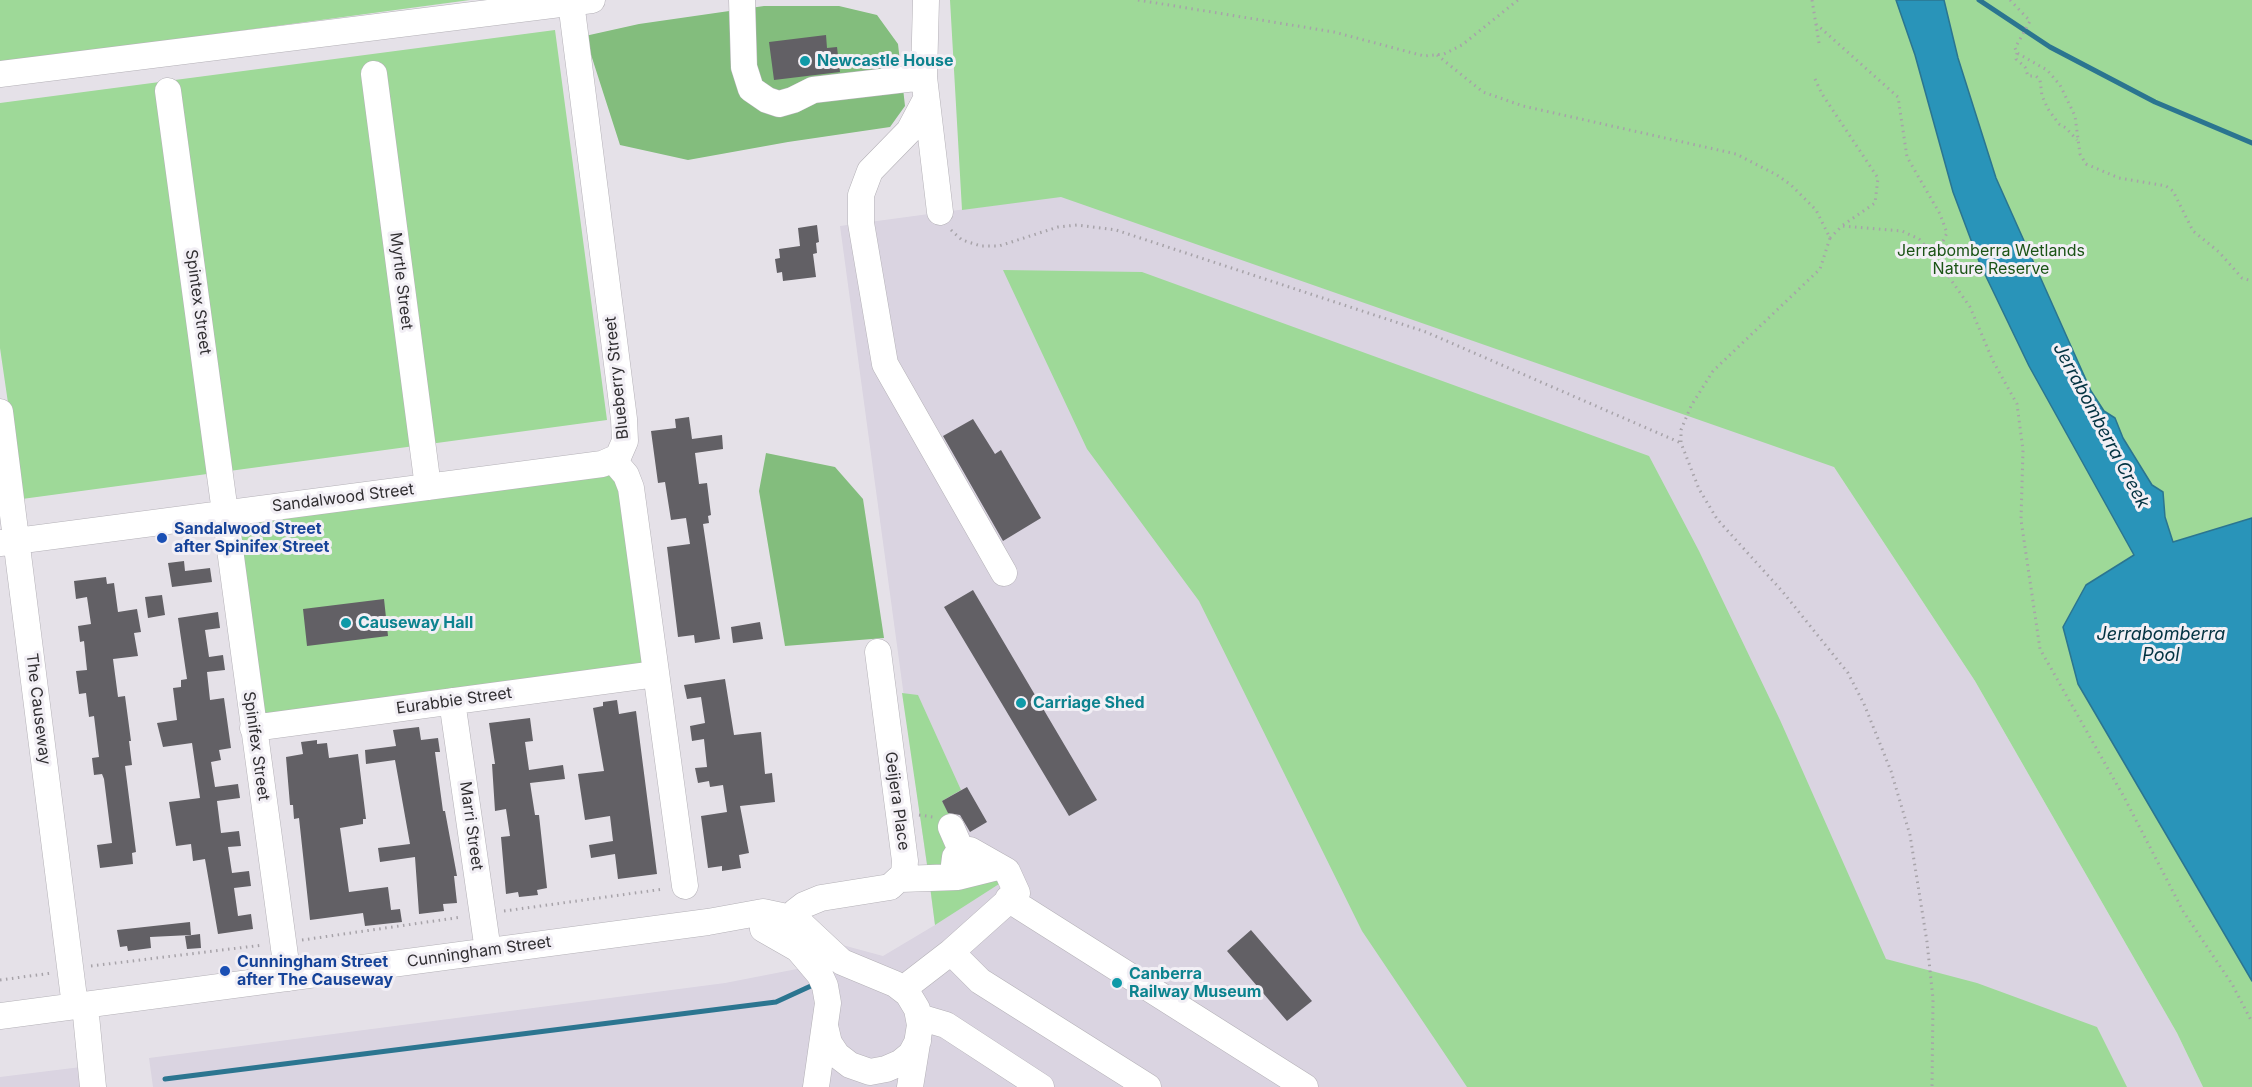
<!DOCTYPE html>
<style>
body{margin:0}
canvas{display:block;background:#e5e1e8}
</style>
<canvas width="2252" height="1087"></canvas>
<script>
const ctx = document.querySelector('canvas').getContext('2d');
ctx.lineJoin = 'round';
function paint(path, color) { ctx.fillStyle = color; ctx.fill(path, 'evenodd'); }
const shape = rows => new Path2D(rows.map(r => 'M' + r).join(''));
function strokePath(path, color, width, dash) { ctx.strokeStyle = color; ctx.lineWidth = width; ctx.lineCap = dash ? 'butt' : 'round'; ctx.setLineDash(dash || []); ctx.stroke(path); }
function drawText(font, color, halo, rows, align = 'center') {
  ctx.font = font + ' Inter,sans-serif'; ctx.lineWidth = 6; ctx.setLineDash([]); ctx.textBaseline = 'middle'; ctx.strokeStyle = halo; ctx.fillStyle = color; for (const [text, x, y, turn = 0] of rows) {
    ctx.save(); ctx.translate(x, y); ctx.rotate((+turn || 0) * Math.PI / 180); ctx.textAlign = isNaN(turn) ? turn : align; if (halo) ctx.strokeText(text, 0, 0); ctx.fillText(text, 0, 0); ctx.restore();
  }
}
paint(shape([
 [1062,196,1832,464,1975,681,2177,1033,2203,1087,153,1087,149,1058,725,983,802,968,835,943,883,956,935,925,840,226],
 [81,1067,84,1087,0,1087,0,1077]
]), '#dad4e1');
paint(shape([
 [0,0,470,0,0,63],
 [950,0,2252,0,2252,1087,2203,1087,2177,1033,1975,681,1834,467,1061,197,962,210],
 [555,30,607,420,22,499,0,348,0,103],
 [1003,270,1142,272,1649,456,1699,551,1780,720,1886,959,1977,983,2097,1027,2127,1087,1467,1087,1362,931,1199,601,1087,449],
 [608,475,617,479,644,664,275,717,264,713,239,531,245,524],
 [902,693,918,695,961,790,942,801,955,825,949,862,928,871],
 [1001,880,999,884,935,925,930,886]
]), '#9ed998');
paint(shape([
 [764,6,839,6,877,15,898,44,905,106,890,127,788,142,688,160,620,145,585,36,639,24],
 [766,453,835,467,863,499,884,638,785,646,759,491]
]), '#83bd7d');
const water = shape([
 [1896,0,1944,0,1958,58,1996,178,2091,391,2104,411,2115,418,2123,438,2152,485,2163,492,2165,517,2173,542,2252,518,2252,981,2078,684,2063,627,2086,585,2134,555,2029,366,1980,264,1953,192,1915,55,1896,0]
]);
paint(water, '#2994b9');
strokePath(water, '#2b7590', 1.5);
strokePath(shape([
 [1979,0,2050,47,2155,102,2252,143],
 [165,1079,776,1002,813,985]
]), '#2b7590', 5);
paint(shape([
 [826,35,827,48,837,47,840,72,774,80,769,42],
 [817,225,819,242,816,243,817,253,813,254,816,277,783,281,782,272,777,273,775,259,780,258,779,249,800,246,798,228],
 [689,417,692,439,722,435,723,449,695,453,699,484,707,483,711,515,708,516,709,523,703,524,720,639,695,643,694,635,678,637,667,547,690,544,686,518,671,520,665,482,658,483,651,431,676,428,675,419],
 [973,419,995,454,1001,450,1041,518,1003,541,943,436],
 [184,561,185,571,210,568,212,582,172,587,168,563],
 [106,577,107,584,114,583,118,612,137,609,141,632,134,633,138,656,113,659,118,697,125,696,131,741,129,741,132,765,125,766,136,852,132,853,133,864,100,868,97,845,112,843,104,779,102,774,94,775,92,758,99,757,94,716,89,717,86,693,79,694,76,671,87,670,84,641,80,642,78,626,91,624,87,597,76,599,74,581],
 [973,590,1097,800,1069,816,944,607],
 [162,595,165,615,148,618,145,597],
 [384,599,388,636,307,646,303,609],
 [218,612,220,628,205,630,209,657,223,655,225,670,207,672,210,700,224,698,231,748,219,750,221,760,211,762,215,787,238,784,240,798,217,801,221,833,239,831,241,846,228,847,232,873,249,871,251,886,234,888,238,916,251,914,253,929,218,934,205,859,193,861,191,844,176,846,169,802,200,798,192,743,163,747,157,723,177,720,173,688,181,687,181,680,187,679,178,618],
 [760,622,763,639,733,643,731,627],
 [725,679,734,735,761,732,765,774,772,773,775,802,740,806,749,853,739,855,741,868,722,871,722,866,708,868,701,816,727,812,723,785,710,787,709,781,698,783,695,768,707,767,704,739,692,741,690,726,705,723,701,697,687,699,684,685],
 [617,700,619,714,636,711,657,874,618,879,615,854,591,858,589,845,613,841,610,816,585,820,578,774,604,771,593,708,603,706,603,702],
 [530,718,533,741,525,742,529,770,563,765,565,779,530,783,535,815,539,815,547,888,537,890,538,895,519,897,518,892,506,894,501,837,510,836,506,809,495,811,492,764,495,764,489,723],
 [419,727,421,740,438,738,440,752,435,752,443,811,445,811,457,876,454,876,457,903,443,904,444,911,419,914,415,857,380,862,378,848,410,844,395,760,366,764,365,750,396,746,393,730],
 [317,740,317,744,327,743,329,758,358,754,366,819,363,819,363,824,340,828,349,892,388,887,391,910,400,909,402,922,365,926,363,913,310,920,299,818,294,819,293,805,290,805,286,757,303,754,301,742],
 [967,787,987,822,970,832,960,815,948,813,942,801],
 [190,922,191,935,150,937,151,948,128,951,127,946,120,947,117,930],
 [1251,930,1312,1001,1287,1021,1227,951],
 [200,934,201,948,187,949,185,936]
]), '#626065');
const minor = shape([
 [742,0,744,67,751,89,767,100,779,104,793,100,813,90,924,77],
 [926,0,924,77,940,212],
 [0,74,592,0],
 [374,74,428,487],
 [168,91,288,978],
 [926,99,909,131,870,171,861,195,861,223,885,364,1004,573],
 [0,412,75,1006],
 [614,461,626,475,631,488,685,886],
 [0,543,602,464,618,457,625,441,624,419,571,2],
 [452,701,488,951],
 [253,728,656,674],
 [951,827,961,850,970,850,1007,871,1017,893,951,952,980,981,1148,1087],
 [961,850,955,857,954,865,958,877,998,867],
 [901,879,958,877],
 [1008,899,1305,1087],
 [763,929,798,949,820,975,825,986,828,1003,816,1087],
 [779,936,795,912,804,905,821,898,890,887,904,874,905,861,878,652],
 [903,989,951,952],
 [85,1005,93,1087],
 [0,1016,708,922,763,912,796,919,842,962,895,984,908,994,917,1009,920,1025,910,1087],
 [919,1017,946,1025,1041,1087],
 [825,1026,829,1043,837,1055,850,1065,870,1072,886,1069,900,1063,911,1054,918,1041]
]);
strokePath(minor, '#b4b1b7', 27);
strokePath(shape([
 [1138,0,1334,32,1424,56,1444,54,1462,45,1518,0],
 [1812,0,1819,43],
 [2010,0,2030,21,2015,48,2017,53,2047,70,2060,85,2075,116,2080,154,2086,164,2119,178,2166,186,2173,191,2193,231,2219,252,2242,278,2252,281],
 [1816,24,1898,97,1907,157,1940,214,1947,233,1935,257,1919,239,1902,231,1842,226,1830,238],
 [2017,53,2016,59,2025,67,2028,76,2036,76,2040,80,2042,96,2048,109,2059,124,2066,128,2077,140],
 [1437,55,1483,92,1523,106,1736,154,1777,175,1791,185,1816,210,1830,238,1820,269,1713,371,1691,406,1681,430,1681,443,1699,489,1717,519,1782,591,1848,673,1864,704,1891,771,1910,835,1927,942,1933,999,1932,1087],
 [1815,79,1822,94,1878,178,1875,203,1843,225],
 [951,230,962,240,981,246,999,246,1058,227,1077,225,1116,230,1426,332,1681,443],
 [1935,257,1970,307,1993,361,2017,404,2023,450,2021,520,2040,649,2124,797,2183,911,2232,984,2252,1022],
 [919,815,933,817],
 [504,911,664,889],
 [302,940,462,917],
 [91,966,263,945],
 [0,980,52,973]
]), '#a7a3a9', 3, [1.5, 4.5]);
strokePath(minor, '#fff', 26);
for (const [x, y, r, color] of [
 [805,61,6,"#0f9aa8"],
 [162,538,6,"#1a4fb4"],
 [346,623,6,"#0f9aa8"],
 [1021,703,6,"#0f9aa8"],
 [225,971,6,"#1a4fb4"],
 [1117,983,6,"#0f9aa8"]
]) { const dot = new Path2D(); dot.arc(x, y, r, 0, 2 * Math.PI); ctx.fillStyle = color; ctx.fill(dot); strokePath(dot, '#f2eff5', 2); }
drawText('bold 16px', '#0d838f', '#f2eff5', [
 ["Newcastle House",817,61],
 ["Causeway Hall",358,623],
 ["Carriage Shed",1033,703],
 ["Canberra",1129,974],
 ["Railway Museum",1129,992]
], 'left');
drawText('16px', '#1b5416', '#f2eff5', [
 ["Jerrabomberra Wetlands",1991,251],
 ["Nature Reserve",1991,269]
]);
drawText('16px', '#302e31', '#f2eff5', [
 ["Myrtle Street",401,281,83],
 ["Spintex Street",198,302,82],
 ["Blueberry Street",617,378,-96],
 ["Sandalwood Street",343,498,-7],
 ["Eurabbie Street",454,701,-8],
 ["The Causeway",38,709,83],
 ["Spinifex Street",256,746,82],
 ["Geijera Place",897,801,82],
 ["Marri Street",471,826,82],
 ["Cunningham Street",479,952,-8]
]);
drawText('bold 16px', '#164399', '#f2eff5', [
 ["Sandalwood Street",174,529],
 ["after Spinifex Street",174,547],
 ["Cunningham Street",237,962],
 ["after The Causeway",237,980]
], 'left');
drawText('italic 18px', '#023241', '#f2eff5', [
 ["Jerrabomberra Creek",2101,426,62],
 ["Jerrabomberra",2161,635],
 ["Pool",2161,656]
]);
</script>
